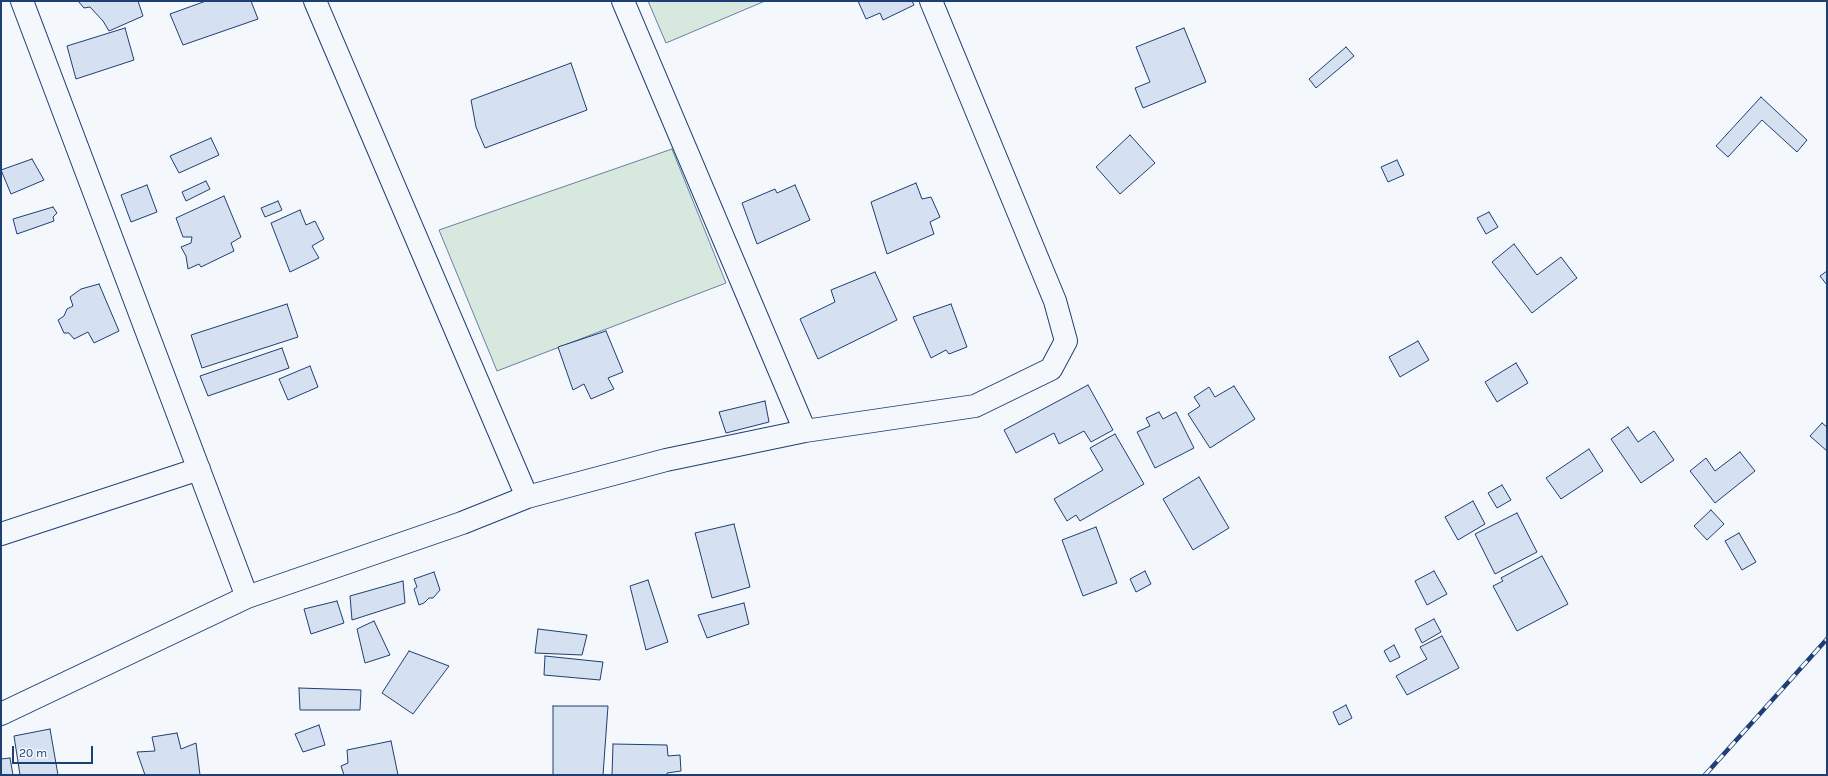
<!DOCTYPE html>
<style>
body{margin:0}
#map{position:relative;width:1828px;height:776px;overflow:hidden;background:#f4f7fb;font-family:Karla,sans-serif}
canvas{display:block}
.frame{position:absolute;inset:0;border:2px solid #1d3f73;pointer-events:none}
.scale{position:absolute;left:12px;top:746px;width:81px;height:18px;box-sizing:border-box;border:2px solid #1d3f73;border-top:0;padding-left:5px;font-size:12px;line-height:14px;white-space:nowrap;color:#1d3f73;-webkit-text-stroke:3px #f4f7fb;paint-order:stroke}
</style>
<div id="map">
<canvas width="1828" height="776"></canvas>
<div class="frame"></div>
<div class="scale">20 m</div>
</div>
<script>
const ctx = document.querySelector('canvas').getContext('2d');
ctx.lineJoin = 'round';
function paint(path, color) { ctx.fillStyle = color; ctx.fill(path, 'evenodd'); }
const shape = rows => new Path2D(rows.map(r => 'M' + r).join(''));
function strokePath(path, color, width, dash) { ctx.strokeStyle = color; ctx.lineWidth = width; ctx.lineCap = dash ? 'butt' : 'round'; ctx.setLineDash(dash || []); ctx.stroke(path); }
const green = shape([
 [648,1,765,1,666,43,648,1],
 [672,149,726,283,497,371,439,230,672,149]
]);
paint(green, '#d7e8df');
strokePath(green, '#687fa3', 1);
const building = shape([
 [78,1,138,1,143,16,109,31,103,21,90,7,84,8,78,1],
 [206,1,251,1,258,19,183,45,170,14,206,1],
 [858,1,912,1,914,5,883,20,880,13,866,19,858,1],
 [125,28,134,60,76,79,67,46,125,28],
 [1184,28,1206,82,1143,108,1135,88,1150,82,1136,47,1184,28],
 [1346,47,1354,56,1316,88,1309,79,1346,47],
 [571,63,587,110,485,148,476,127,471,100,571,63],
 [1761,97,1807,140,1797,152,1762,120,1728,157,1716,146,1761,97],
 [1130,135,1155,163,1120,194,1096,167,1130,135],
 [211,138,219,155,179,173,170,156,211,138],
 [32,159,44,180,11,194,1,170,32,159],
 [1397,160,1404,175,1388,182,1381,167,1397,160],
 [206,181,210,189,186,201,182,192,206,181],
 [916,183,922,199,931,197,940,217,930,222,934,234,887,254,871,202,916,183],
 [147,185,157,212,131,222,121,195,147,185],
 [795,185,810,220,757,244,742,203,775,189,777,193,795,185],
 [224,196,241,237,231,243,234,251,201,267,199,264,188,269,186,256,181,247,191,243,192,237,183,237,176,218,224,196],
 [278,201,282,210,265,217,261,208,278,201],
 [53,207,57,213,53,217,54,221,17,234,13,219,53,207],
 [300,210,306,225,315,221,324,239,312,246,319,258,290,272,271,223,300,210],
 [1489,212,1498,227,1486,234,1477,218,1489,212],
 [1514,244,1537,275,1561,257,1577,278,1532,313,1492,262,1514,244],
 [1827,271,1827,285,1820,276,1827,271],
 [875,272,897,320,818,359,800,319,835,302,831,290,875,272],
 [99,284,119,331,94,343,88,332,74,339,69,333,64,333,58,320,64,316,67,309,73,306,70,297,81,289,99,284],
 [287,304,298,337,202,368,191,335,287,304],
 [951,304,967,347,949,354,946,350,931,358,913,317,951,304],
 [606,331,623,372,608,378,614,389,591,399,584,384,573,390,558,347,606,331],
 [1418,341,1429,360,1400,377,1389,357,1418,341],
 [282,348,289,368,208,396,200,376,282,348],
 [1516,363,1528,383,1497,402,1485,382,1516,363],
 [310,366,318,387,288,400,279,379,310,366],
 [1088,385,1113,430,1091,442,1084,431,1059,444,1054,433,1016,453,1004,430,1088,385],
 [1234,386,1255,419,1210,448,1188,414,1200,406,1194,397,1209,387,1215,397,1234,386],
 [765,401,769,422,726,433,719,412,765,401],
 [1159,412,1163,419,1176,412,1194,448,1155,468,1137,432,1150,426,1146,418,1159,412],
 [1822,423,1827,427,1827,451,1810,436,1822,423],
 [1628,427,1638,442,1654,431,1674,460,1641,483,1611,439,1628,427],
 [1115,434,1144,484,1080,521,1076,515,1067,521,1054,499,1103,470,1090,448,1115,434],
 [1589,449,1603,471,1561,499,1546,478,1589,449],
 [1740,452,1755,471,1715,503,1690,471,1706,458,1715,471,1740,452],
 [1199,477,1229,528,1193,550,1163,499,1199,477],
 [1502,485,1511,500,1497,508,1488,493,1502,485],
 [1473,501,1485,524,1458,540,1445,517,1473,501],
 [1711,510,1724,524,1707,540,1694,526,1711,510],
 [1517,513,1537,552,1495,574,1475,534,1517,513],
 [734,524,750,587,712,598,695,533,734,524],
 [1096,527,1117,583,1083,596,1062,540,1096,527],
 [1739,533,1756,562,1742,570,1725,541,1739,533],
 [1542,556,1568,604,1517,631,1493,586,1503,581,1501,578,1542,556],
 [1145,571,1151,584,1136,592,1130,579,1145,571],
 [1434,571,1447,594,1427,605,1415,581,1434,571],
 [434,572,440,590,433,598,429,598,424,603,419,605,414,589,417,587,414,579,434,572],
 [648,580,668,642,646,650,630,586,648,580],
 [403,581,405,603,352,620,350,596,403,581],
 [337,601,344,623,311,634,304,609,337,601],
 [744,603,749,624,707,638,698,615,744,603],
 [1434,619,1441,632,1422,643,1415,629,1434,619],
 [374,621,390,655,365,663,357,629,374,621],
 [538,629,587,635,582,655,535,653,538,629],
 [1442,636,1459,668,1407,695,1396,676,1427,659,1420,647,1442,636],
 [1394,645,1400,657,1390,662,1384,651,1394,645],
 [409,651,449,666,413,714,382,693,409,651],
 [545,656,603,662,600,680,544,675,545,656],
 [299,688,361,690,360,710,300,710,299,688],
 [1346,705,1352,718,1339,725,1333,712,1346,705],
 [553,706,608,706,603,775,553,775,553,706],
 [319,725,325,745,303,752,295,734,319,725],
 [50,729,58,775,20,775,14,736,50,729],
 [177,733,181,749,196,743,200,775,145,775,137,752,155,751,152,737,177,733],
 [391,741,398,775,344,775,341,766,348,763,347,750,391,741],
 [613,744,667,745,668,756,680,755,681,771,667,773,667,775,612,775,613,744],
 [10,758,13,775,1,775,1,759,10,758]
]);
paint(building, '#d5e0f0');
strokePath(building, '#1d3f73', 1);
const minor = shape([
 [22,1,247,597],
 [315,1,527,497],
 [623,1,805,431],
 [1,534,199,469],
 [1,714,247,597,462,523,527,497,666,460,805,431,975,406,1051,369,1066,341,1055,301,931,1]
]);
strokePath(minor, '#1d3f73', 24);
strokePath(minor, '#f4f7fb', 22);
const rail = shape([
 [1705,775,1827,639]
]);
strokePath(rail, '#1d3f73', 4.5);
strokePath(rail, '#f4f7fb', 3, [9]);
</script>
